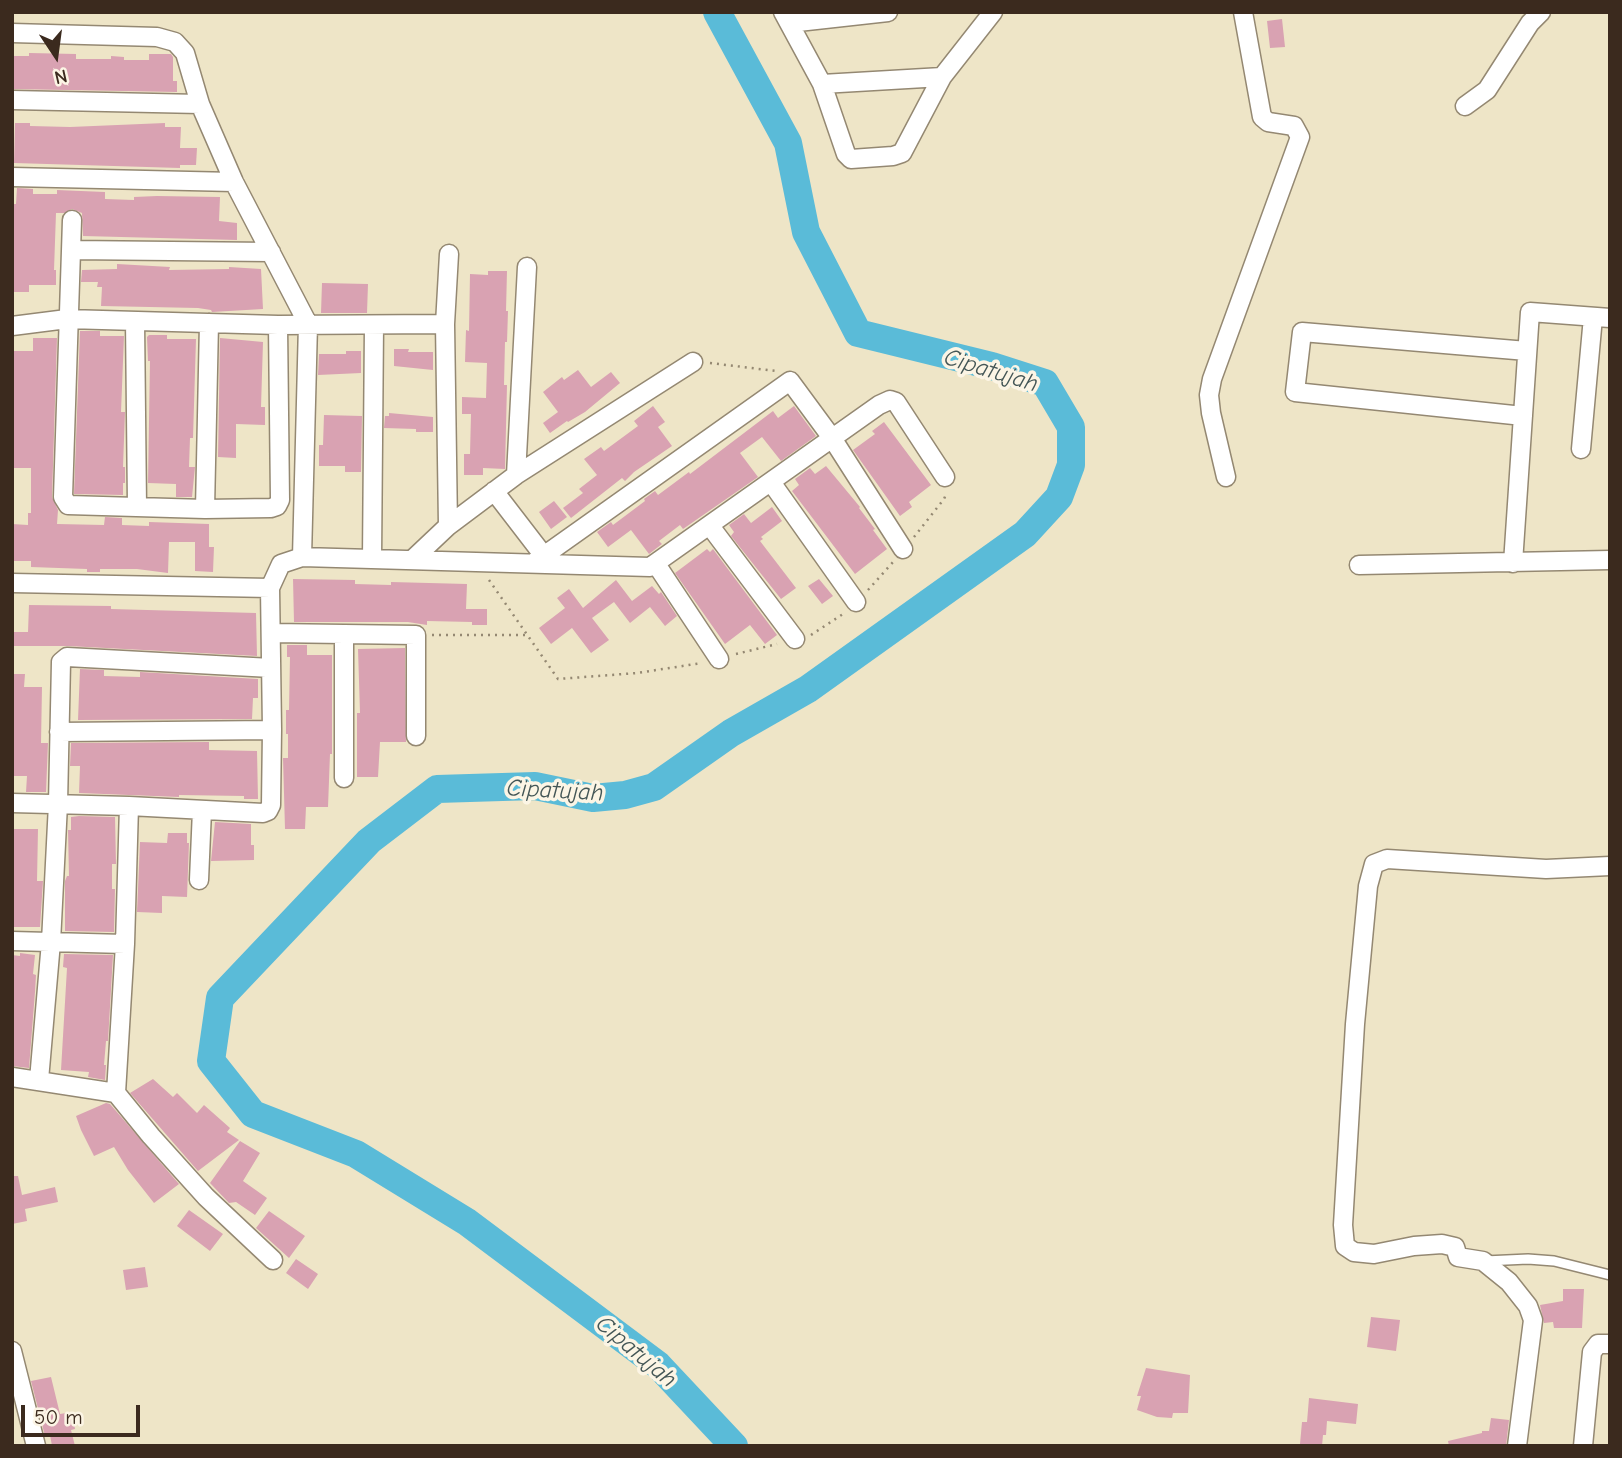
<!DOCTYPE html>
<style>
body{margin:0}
#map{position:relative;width:1622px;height:1458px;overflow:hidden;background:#eee5c7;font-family:"Comic Neue",sans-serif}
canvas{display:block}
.frame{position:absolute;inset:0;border:14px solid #3b2a1e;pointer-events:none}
.north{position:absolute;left:21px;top:21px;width:70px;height:70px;-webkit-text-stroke:5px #fcf5e5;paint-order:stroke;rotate:167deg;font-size:19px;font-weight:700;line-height:28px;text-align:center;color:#3b2a1e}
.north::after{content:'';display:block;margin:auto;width:24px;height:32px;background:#3b2a1e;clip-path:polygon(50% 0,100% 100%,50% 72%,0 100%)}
.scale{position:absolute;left:21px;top:1405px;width:119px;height:32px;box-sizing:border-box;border:4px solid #3b2a1e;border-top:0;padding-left:9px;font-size:21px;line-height:24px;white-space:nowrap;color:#3b2a1e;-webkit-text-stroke:5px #fcf5e5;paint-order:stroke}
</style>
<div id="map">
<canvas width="1622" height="1458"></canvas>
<div class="frame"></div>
<div class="north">N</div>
<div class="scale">50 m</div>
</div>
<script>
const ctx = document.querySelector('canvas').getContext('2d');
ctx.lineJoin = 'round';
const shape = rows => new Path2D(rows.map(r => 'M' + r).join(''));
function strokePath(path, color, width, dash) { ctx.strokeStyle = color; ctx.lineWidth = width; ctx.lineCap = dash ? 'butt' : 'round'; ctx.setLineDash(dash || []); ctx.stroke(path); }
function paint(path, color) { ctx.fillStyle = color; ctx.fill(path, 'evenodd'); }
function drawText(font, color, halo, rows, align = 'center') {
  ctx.font = font + ' "Comic Neue",sans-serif'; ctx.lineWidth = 7; ctx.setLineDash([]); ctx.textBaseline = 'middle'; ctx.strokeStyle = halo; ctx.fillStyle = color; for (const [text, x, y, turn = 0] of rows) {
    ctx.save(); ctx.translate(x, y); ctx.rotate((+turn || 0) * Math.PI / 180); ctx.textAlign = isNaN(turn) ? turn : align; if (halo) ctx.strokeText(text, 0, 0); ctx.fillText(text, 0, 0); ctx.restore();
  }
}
strokePath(shape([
 [717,12,788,143,806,232,858,333,992,366,1045,383,1071,427,1071,465,1059,497,1025,534,808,689,731,733,654,787,625,795,593,798,535,786,437,789,369,841,220,998,211,1061,253,1114,356,1154,467,1222,658,1365,734,1446]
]), '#5abbd8', 28);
paint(shape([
 [1282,19,1285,47,1270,48,1267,21],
 [29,53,76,54,76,59,111,59,111,56,124,57,124,60,149,60,149,54,171,54,173,57,173,81,177,81,177,92,12,89,12,56,29,56],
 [15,123,30,123,30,126,70,127,165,123,165,127,181,127,180,148,197,148,196,165,180,165,180,168,14,163],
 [17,188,33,189,33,194,57,194,57,190,105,192,105,199,134,200,134,197,157,196,220,197,219,221,237,223,237,240,83,236,82,213,72,209,64,213,56,213,54,270,56,270,56,285,29,285,29,292,12,292,12,204,16,204],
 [117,264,170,267,169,270,229,269,229,267,261,269,263,309,212,312,211,310,198,308,101,306,102,287,97,287,98,282,81,282,82,270,117,269],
 [488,271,507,271,506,311,508,311,507,342,505,342,504,385,507,385,505,469,483,468,483,475,464,475,464,454,470,454,471,414,462,414,462,397,486,398,487,363,465,362,466,330,469,331,470,274,488,275],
 [322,283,368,284,367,313,321,313],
 [80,331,100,331,100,336,124,336,121,412,125,412,123,467,125,467,125,483,123,483,123,495,74,494],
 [149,335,167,335,167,339,196,339,193,438,190,438,189,467,195,467,192,497,176,497,176,484,148,483,150,361,148,361,147,337],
 [33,338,57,338,52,497,58,510,57,524,104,525,105,517,122,518,122,525,149,526,149,522,209,524,209,547,214,547,213,572,195,571,195,542,169,542,168,573,137,569,100,569,100,572,87,572,87,569,31,567,31,561,12,561,12,524,28,525,28,513,31,513,31,468,12,468,12,351,33,351],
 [220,338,263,342,261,407,265,407,265,425,236,424,236,458,218,457],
 [394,349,409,349,408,352,433,352,433,370,394,366],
 [346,351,361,351,361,373,318,375,319,354,346,354],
 [578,370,591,387,611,372,620,383,585,412,568,422,567,421,550,433,543,423,558,412,543,392,562,377,564,380],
 [653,406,665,422,658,427,672,446,634,472,625,481,622,478,571,518,563,508,583,493,579,489,597,475,584,459,601,447,604,451,638,426,634,421],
 [794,406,816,436,781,461,762,437,740,453,758,477,683,529,680,525,659,541,662,544,649,554,631,530,608,547,597,532,611,522,613,525,645,501,644,499,655,491,658,495,689,472,690,474,773,411,778,418],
 [389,413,433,417,433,432,416,432,416,429,384,428,385,416,389,416],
 [324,415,362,416,361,472,345,472,345,466,319,466,319,445,323,445],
 [884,422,931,485,909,502,912,507,900,516,853,450,875,434,872,431],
 [826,466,860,507,859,508,875,529,873,530,887,549,855,574,792,491,799,485,795,479,810,468,815,474],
 [554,501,567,517,551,529,539,512],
 [772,507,782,521,761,537,763,539,760,541,796,588,781,599,731,536,734,532,729,525,744,514,751,523],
 [707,549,710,552,713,549,777,635,765,644,750,625,725,644,675,573],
 [293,579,355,580,355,584,391,585,391,582,467,584,466,609,487,609,487,625,472,625,472,622,427,621,427,625,408,622,294,622],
 [819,579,833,596,822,604,808,586],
 [616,580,632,601,652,586,659,594,661,592,677,616,665,626,650,607,630,623,614,602,592,618,609,640,591,653,572,628,551,644,539,628,565,608,557,598,569,589,583,608],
 [29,605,111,606,111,609,256,613,257,656,68,646,12,646,12,632,28,632],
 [287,645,307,645,307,655,332,655,332,754,330,754,328,807,306,807,305,829,285,829,283,758,288,758,288,734,286,734,286,710,289,710,290,657,287,657],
 [405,648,406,742,380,742,378,777,357,777,357,713,360,713,358,649],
 [80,669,104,670,104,676,140,677,140,672,258,679,258,698,253,698,252,719,78,720],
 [12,674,25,674,24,687,42,687,41,743,48,743,46,792,26,792,27,776,12,776],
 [209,742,209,750,257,751,258,799,244,799,244,796,179,795,179,797,79,793,80,766,70,766,71,743],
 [79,816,115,817,116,864,112,864,112,889,115,889,114,932,65,931,65,881,67,876,69,876,68,830,71,830,71,817],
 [215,822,251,824,251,845,254,845,254,860,211,861],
 [12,829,38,829,37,881,43,881,40,927,12,927],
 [168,833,187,833,187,843,189,843,187,897,162,896,162,913,137,912,140,842,167,843],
 [20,953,35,955,33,974,36,975,35,992,29,1068,12,1066,12,955,20,956],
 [64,954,113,955,108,1041,106,1041,104,1065,106,1065,105,1080,88,1077,89,1072,61,1070,67,968,63,967],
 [153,1079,173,1097,177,1093,197,1113,204,1105,230,1128,227,1132,239,1140,198,1171,130,1093],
 [106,1103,110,1104,179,1184,154,1203,128,1170,114,1147,94,1156,81,1130,76,1116],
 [240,1141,260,1153,243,1181,267,1198,255,1215,236,1202,229,1203,210,1183],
 [12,1176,18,1176,22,1195,55,1187,58,1202,25,1209,27,1221,12,1224],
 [189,1210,223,1234,210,1251,177,1226],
 [269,1211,305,1236,289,1258,256,1228],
 [296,1259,318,1274,308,1289,286,1273],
 [145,1267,148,1287,126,1290,123,1270],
 [1563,1289,1584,1289,1582,1328,1554,1328,1553,1322,1544,1323,1540,1305,1563,1301],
 [1371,1317,1400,1320,1396,1351,1367,1347],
 [1146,1368,1190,1375,1188,1413,1173,1413,1172,1418,1157,1417,1137,1410,1141,1396,1137,1396],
 [51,1377,60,1414,72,1412,75,1429,71,1430,75,1446,52,1446,50,1435,45,1436,31,1381],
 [1309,1398,1358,1404,1356,1424,1327,1421,1326,1435,1323,1435,1322,1446,1300,1444,1302,1422,1307,1422],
 [1491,1418,1509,1420,1506,1446,1449,1446,1448,1441,1482,1433,1482,1431,1489,1431]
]), '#d9a2b2');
const service = shape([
 [1485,1261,1528,1259,1554,1261,1610,1275]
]);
const minor = shape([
 [783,12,822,84,846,154,851,159,893,156,902,153,942,77,993,12],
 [789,23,888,12],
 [12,33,157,37,175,42,185,53,200,104,234,182,308,324,302,557],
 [822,84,942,77],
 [12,100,200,104],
 [1465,106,1487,90,1530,23,1541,12],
 [12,177,234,182],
 [72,220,63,497,68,505,205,509,271,508,277,506,280,500,278,325],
 [71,250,271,252],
 [135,321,137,506],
 [12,326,67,319,278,325,445,324],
 [1523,416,1295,392,1302,332,1527,351],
 [1581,449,1593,317],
 [516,475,527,267],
 [1226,477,1211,413,1209,395,1212,379,1300,137,1294,126,1268,122,1262,117,1243,12],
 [771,482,856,602],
 [494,491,544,556],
 [205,509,209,323],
 [448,526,445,324,449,254],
 [710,526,795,639],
 [372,559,374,325],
 [412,560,448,526,516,475,693,362],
 [535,562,790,381,832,438,903,549],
 [1513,563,1530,312,1610,318],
 [656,564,719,659],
 [1359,565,1610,560],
 [12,583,270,588,281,564,302,557,650,567,879,405,890,400,896,402,945,477],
 [272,633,416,635,416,736],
 [59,732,272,730],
 [344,778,344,634],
 [12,803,129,806,263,813,268,811,271,805,272,730,270,588],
 [129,806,125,944,116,1093,151,1136,206,1197,273,1260],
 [199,880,202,810],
 [12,941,125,944],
 [12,1077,116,1093],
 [39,1080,51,942,58,804,61,662,67,657,271,668],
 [12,1351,36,1446],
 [1517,1446,1533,1320,1528,1306,1509,1282,1483,1261,1458,1257,1455,1247,1442,1244,1414,1246,1374,1254,1354,1252,1345,1246,1343,1225,1355,1024,1368,886,1374,864,1387,859,1546,869,1610,866],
 [1583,1446,1592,1352,1598,1344,1610,1344]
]);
strokePath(service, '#948872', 12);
strokePath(minor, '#948872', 21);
strokePath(shape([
 [710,363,776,371],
 [914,537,944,499,947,492],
 [489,580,558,679,637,673,702,663],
 [868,590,894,561],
 [432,635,527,635],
 [811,635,843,614],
 [736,654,777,644]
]), '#948872', 2.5, [2, 5]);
strokePath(service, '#fff', 9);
strokePath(minor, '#fff', 18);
drawText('italic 24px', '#445656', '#fcf5e5', [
 ["Cipatujah",991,371,17],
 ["Cipatujah",555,791,3],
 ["Cipatujah",636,1352,40]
]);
</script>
